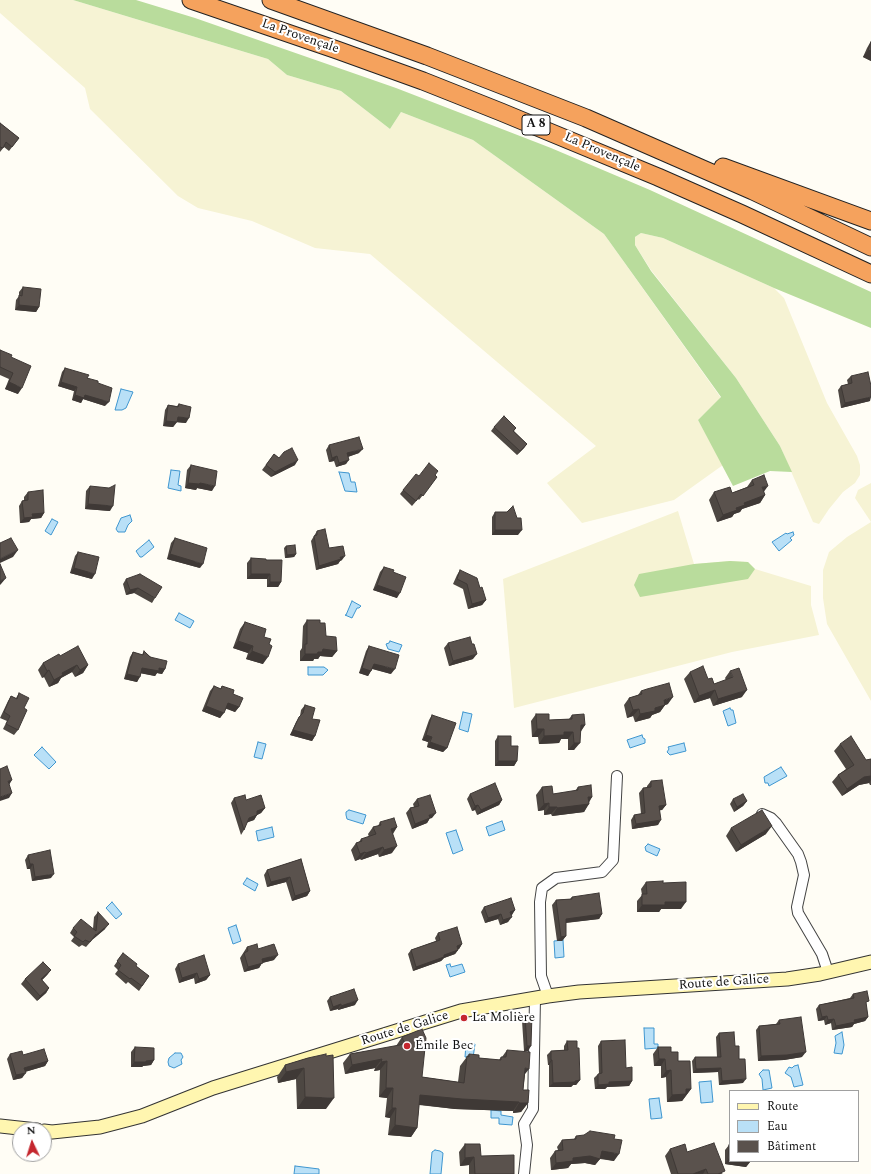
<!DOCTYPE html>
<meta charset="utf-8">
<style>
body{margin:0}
#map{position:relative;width:871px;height:1174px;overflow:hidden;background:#fffdf5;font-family:Spectral,serif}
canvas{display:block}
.legend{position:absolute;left:729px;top:1090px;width:130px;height:72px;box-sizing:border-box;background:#fff;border:1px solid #a0a0a0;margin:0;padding:5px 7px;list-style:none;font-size:12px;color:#111}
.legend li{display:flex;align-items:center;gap:8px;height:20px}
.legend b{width:20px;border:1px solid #a0a0a0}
.north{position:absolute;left:12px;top:1122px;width:40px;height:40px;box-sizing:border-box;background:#fff;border:1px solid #a0a0a0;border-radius:50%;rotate:356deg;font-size:11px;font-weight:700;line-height:16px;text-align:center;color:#111}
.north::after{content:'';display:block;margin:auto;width:14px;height:18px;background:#c4262e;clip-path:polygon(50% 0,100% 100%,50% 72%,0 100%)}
</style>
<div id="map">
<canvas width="871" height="1174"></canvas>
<ul class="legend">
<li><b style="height:5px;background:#fff6b0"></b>Route</li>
<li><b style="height:11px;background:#b9e0f7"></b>Eau</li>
<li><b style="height:11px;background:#5a524d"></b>Bâtiment</li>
</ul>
<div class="north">N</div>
</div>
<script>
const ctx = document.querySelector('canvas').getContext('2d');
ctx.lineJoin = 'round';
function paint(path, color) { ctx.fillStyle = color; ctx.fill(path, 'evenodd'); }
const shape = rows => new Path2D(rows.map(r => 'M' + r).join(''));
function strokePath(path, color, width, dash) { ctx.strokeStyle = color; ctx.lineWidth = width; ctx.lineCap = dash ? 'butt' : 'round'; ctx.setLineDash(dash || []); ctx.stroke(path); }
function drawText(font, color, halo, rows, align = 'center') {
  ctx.font = font + ' Spectral,serif'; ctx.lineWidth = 4; ctx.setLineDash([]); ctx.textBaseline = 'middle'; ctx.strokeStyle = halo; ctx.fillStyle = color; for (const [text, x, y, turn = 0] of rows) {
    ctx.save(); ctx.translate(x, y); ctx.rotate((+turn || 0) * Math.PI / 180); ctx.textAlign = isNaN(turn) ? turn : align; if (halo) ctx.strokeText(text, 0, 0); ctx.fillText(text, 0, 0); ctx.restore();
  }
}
paint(shape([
 [0,0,73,0,268,59,287,75,341,91,390,129,401,112,473,140,604,234,721,398,698,420,723,465,674,500,582,523,547,483,596,446,370,254,315,248,252,221,198,208,178,196,90,109,85,88,0,13],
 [641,233,663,238,774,288,784,298,827,403,857,456,860,465,860,475,855,483,843,492,829,509,819,524,813,522,780,446,736,378,651,270,635,245,635,237],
 [871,483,871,701,827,624,823,598,823,570,829,552,847,537,871,522,855,498,858,490],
 [678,511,694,564,730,561,748,562,755,569,811,586,811,605,819,635,732,652,514,708,503,579]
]), '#f6f3d4');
paint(shape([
 [73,0,136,0,195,18,396,88,551,148,650,190,871,292,871,328,774,288,663,238,641,233,635,237,635,245,651,271,736,378,780,446,792,472,770,471,733,486,698,420,721,397,604,234,473,140,401,112,390,129,341,91,287,75,268,59],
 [730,561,748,562,755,569,748,579,640,597,634,585,639,574,694,564]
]), '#b9dc9c');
const water = shape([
 [121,389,133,392,126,408,122,410,115,410,121,389],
 [171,470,180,471,178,485,181,486,181,491,168,488,171,470],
 [339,472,349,473,351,482,355,482,357,492,345,491,339,472],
 [130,515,132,521,128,525,125,532,118,532,116,529,121,518,130,515],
 [52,519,58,522,51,535,45,531,52,519],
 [793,532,794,535,790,538,792,540,779,551,772,542,786,533,787,534,793,532],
 [149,540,154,547,142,557,140,557,136,551,149,540],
 [352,601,361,606,359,608,357,608,352,618,345,615,346,615,352,601],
 [179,613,194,621,190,628,175,620,179,613],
 [390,641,402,645,399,652,388,649,386,644,389,643,390,641],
 [308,667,324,667,328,670,323,675,308,675,308,667],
 [730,708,731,710,733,710,736,723,728,726,723,711,730,708],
 [463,712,472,714,468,732,459,729,463,712],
 [642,735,643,738,645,739,645,743,630,748,627,740,642,735],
 [258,742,266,744,262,759,254,757,258,742],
 [684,743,686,751,670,755,667,752,669,749,668,747,684,743],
 [42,747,56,762,49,769,34,755,42,747],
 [781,767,787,776,769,786,768,783,765,783,764,777,781,767],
 [349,810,366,815,363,824,347,819,346,815,346,812,349,810],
 [502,821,505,830,489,836,486,827,502,821],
 [272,827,274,837,258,841,256,831,272,827],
 [456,830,463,850,453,854,446,833,456,830],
 [648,844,660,849,657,856,646,851,645,847,648,844],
 [247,878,258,884,255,891,243,884,247,878],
 [112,902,122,914,116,919,106,908,112,902],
 [236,925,241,941,233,944,228,928,236,925],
 [563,940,564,957,555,958,554,941,563,940],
 [450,964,451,967,462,964,465,972,450,977,446,965,450,964],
 [644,1028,654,1028,654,1044,658,1044,658,1048,645,1049,644,1028],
 [842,1032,844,1045,842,1054,834,1053,836,1043,835,1036,842,1032],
 [466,1044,475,1044,473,1058,465,1057,466,1044],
 [175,1053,181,1053,183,1057,181,1060,182,1064,174,1068,169,1066,168,1062,169,1058,175,1053],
 [798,1065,803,1085,794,1087,791,1077,785,1073,789,1067,792,1068,794,1066,798,1065],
 [763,1070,769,1070,772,1088,763,1090,762,1079,759,1074,763,1070],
 [711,1081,713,1102,701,1103,699,1082,711,1081],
 [659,1098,662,1118,651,1119,649,1099,659,1098],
 [491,1110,501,1111,501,1115,513,1117,512,1125,499,1124,499,1118,491,1118,491,1110],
 [435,1150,440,1151,443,1153,441,1174,430,1174,432,1152,435,1150],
 [295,1166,319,1169,319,1174,294,1174,295,1166]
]);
paint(water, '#b9e0f7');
strokePath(water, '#3f96cf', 1);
const minor = shape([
 [762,814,771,818,776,823,798,854,801,862,804,875,797,907,798,913,822,954,828,972],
 [548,996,541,976,540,902,542,888,556,878,602,872,613,860,617,776],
 [524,1174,527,1145,524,1124,533,1109,535,998]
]);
const secondary = shape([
 [0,1126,37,1130],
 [44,1131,52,1132,100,1127,142,1116,213,1088,461,1011,548,996,579,992,787,979,820,974,871,962]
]);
const motorway = shape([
 [191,0,337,50,423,81,501,112,658,177,742,214,871,274],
 [271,0,427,56,586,118,753,191,871,247],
 [723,167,871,221]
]);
strokePath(minor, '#444', 12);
strokePath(secondary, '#333', 15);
strokePath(motorway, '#222', 19);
strokePath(minor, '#fff', 10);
strokePath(secondary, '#fff6b0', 13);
strokePath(motorway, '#f5a25d', 17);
paint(shape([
 [871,41,871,61,863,57,867,48],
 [0,123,19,138,9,151,4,147,0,152],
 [23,287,39,307,36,312,15,310,16,300,19,296,19,292],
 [0,350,11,357,18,394,5,389,9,379,0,375],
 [65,368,98,383,105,406,83,399,81,403,72,400,74,391,58,386,62,372],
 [851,376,870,401,841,408,838,390,841,386,848,384,847,380],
 [179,404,186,423,177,422,173,427,163,426,165,410,168,405,177,406],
 [494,427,516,428,514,431,527,444,524,448,517,455,491,431],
 [329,445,359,453,348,457,346,464,336,467,334,461,329,462,326,450],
 [274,454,279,458,295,465,271,477,262,470],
 [191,465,212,491,197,488,196,490,185,488,187,470],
 [435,475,437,477,419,500,418,499,412,506,400,494,403,490,419,476],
 [752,480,763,492,765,495,760,503,742,509,740,512,734,514,732,517,717,522,709,500,714,492,732,493,747,487],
 [90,486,110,511,85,509,86,491],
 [28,492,44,513,41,518,31,519,29,522,20,523,19,506,22,501,24,500,24,497],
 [495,512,517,518,518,535,492,535,492,517],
 [317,531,329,548,342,560,340,561,338,564,316,570,311,541],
 [175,538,200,568,167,559,171,543],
 [286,546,296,554,294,557,285,558,284,548],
 [78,552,92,579,70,573,75,556],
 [251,558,266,560,281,582,278,587,267,587,267,579,247,579,247,563],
 [384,567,393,572,397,598,373,590,380,572],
 [460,570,480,588,486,600,482,605,468,609,463,589,453,584,457,575],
 [126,579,155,598,152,603,134,593,126,595,123,584],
 [307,620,320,623,326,636,337,651,332,657,320,656,318,659,314,659,313,661,300,661,300,651,302,648,303,626],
 [245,622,264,637,263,664,246,659,248,653,233,648,240,629],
 [448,643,472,644,473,659,449,666,444,648],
 [369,646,391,674,372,669,368,676,359,673,366,651],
 [144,651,165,669,162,674,157,673,155,676,141,673,137,682,124,679,130,657,133,652,142,655],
 [60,656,88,665,83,673,75,677,72,672,61,678,58,683,49,687,44,677,42,678,38,670,43,663],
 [730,671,742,697,713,706,710,698,694,703,684,679,690,672,708,679,714,684,726,680,725,678],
 [214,686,220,689,222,686,233,694,239,707,235,712,226,708,220,718,202,711,210,691],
 [641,691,668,704,665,705,660,712,652,715,650,718,635,722,633,716,627,718,624,705,629,698,638,695],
 [19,693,24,708,18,730,14,735,3,729,7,721,0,718,8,701,11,696,16,698],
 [305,705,312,719,315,736,312,741,290,735,296,722,300,716,301,710],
 [536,714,549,720,569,719,572,715,585,725,580,732,574,750,568,750,568,739,561,739,559,743,539,744,538,737,532,737,531,721],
 [432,715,447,748,443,752,427,747,428,742,422,740,429,720],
 [498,736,511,746,517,761,514,766,495,766,495,741],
 [840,744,866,760,871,759,871,785,870,785,869,783,859,785,842,796,832,782,838,775,846,769,834,751],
 [651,781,666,805,662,810,660,810,658,825,632,829,631,820,634,815,641,814,639,793,643,788,647,788,647,786],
 [542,787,553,794,575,791,578,787,592,797,584,812,552,816,551,814,544,815,544,810,538,811,536,795],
 [470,794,502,800,499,805,477,815,475,810,472,811,467,799],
 [234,798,246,800,265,808,261,813,257,815,254,820,247,822,244,830,241,835,231,803],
 [417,799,432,818,430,818,427,823,412,829,406,813,410,808,414,807,413,804],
 [733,799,747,801,743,806,734,812,730,804],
 [380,822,397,827,393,834,392,853,379,857,378,854,361,860,360,859,355,861,351,850,356,843,359,842,361,839,369,837,368,834,373,827,378,826],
 [731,828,766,834,736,852,726,836],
 [28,855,51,878,32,881,30,869,27,869,25,860],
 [301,859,310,891,307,896,292,901,286,882,267,887,264,875,267,870],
 [646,882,663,883,681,909,661,909,659,912,637,912,637,901,642,895,641,889],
 [572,897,602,914,599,919,566,923,566,936,562,941,557,941,552,905,556,900,570,899],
 [484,907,515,910,511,915,508,922,500,925,498,919,485,923,481,912],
 [98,912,105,929,92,940,93,939,86,947,82,945,79,947,71,941,74,937,70,933,73,928,93,929,94,917],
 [438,933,462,944,459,949,458,949,458,950,455,954,444,958,441,961,413,971,408,954,411,950,436,941,435,938],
 [247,947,258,949,274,960,262,963,259,968,244,972,240,958],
 [123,953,136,966,149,976,139,991,128,982,126,984,115,974,118,970,114,966],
 [178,964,210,975,206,980,195,984,194,978,179,983,175,969],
 [51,970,47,975,42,980,49,988,46,993,37,1001,21,984,25,979],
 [853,994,866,1005,868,1017,865,1021,854,1024,852,1027,832,1030,831,1023,825,1025,824,1020,818,1021,816,1009,819,1005,850,998],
 [330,997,355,1005,338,1010,338,1009,330,1011,327,1001],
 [532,1014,528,1051,524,1051,522,1021,525,1016],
 [779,1020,802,1057,784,1060,758,1061,756,1030,759,1026,776,1024],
 [719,1033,735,1046,739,1059,743,1083,719,1085,718,1072,693,1073,692,1061,695,1057,717,1057,716,1037],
 [402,1037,422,1077,458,1082,460,1066,469,1054,479,1058,499,1060,501,1057,502,1057,507,1050,525,1075,523,1090,528,1103,521,1112,513,1113,513,1111,455,1109,419,1105,417,1128,411,1137,388,1135,390,1118,385,1117,387,1098,379,1097,380,1070,374,1071,375,1068,345,1074,343,1063,350,1054,396,1046],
 [567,1041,577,1048,580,1080,576,1085,573,1085,571,1087,549,1087,549,1065,548,1065,547,1055,551,1051,564,1050,564,1046],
 [601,1041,626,1068,632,1081,629,1086,607,1087,605,1089,595,1089,594,1078,598,1074,599,1074,598,1046],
 [135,1047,154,1060,151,1065,143,1066,142,1067,131,1067,131,1052],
 [658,1047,671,1052,678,1061,691,1089,682,1101,667,1102,666,1077,661,1078,661,1066,654,1066,653,1054],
 [10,1054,23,1055,48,1061,45,1066,25,1072,22,1078,13,1080,7,1059],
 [308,1058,326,1109,297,1109,296,1079,278,1083,277,1077,285,1065],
 [576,1136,614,1139,614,1161,600,1159,595,1165,585,1163,571,1164,568,1168,551,1170,550,1158,555,1151,558,1150,557,1147,562,1140,574,1139],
 [465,1144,481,1156,514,1174,469,1174,469,1165,460,1166,459,1152],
 [729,1145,750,1162,746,1167,725,1164,725,1150],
 [670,1149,687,1152,723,1174,671,1174,665,1156]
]), '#4d4742');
paint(shape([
 [868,50,871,51,871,61,863,57],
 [19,305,39,307,36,312,15,310],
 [9,382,22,388,18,394,5,389],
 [61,382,77,387,74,391,58,386],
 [75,395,85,395,109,402,105,406,83,399,81,403,72,400],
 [871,397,870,401,841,408,845,403],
 [178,417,189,418,186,423,174,422],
 [166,421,177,422,173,427,163,426],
 [527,444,524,448,517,455,520,451],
 [363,449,359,453,344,458,347,453],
 [337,456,334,461,329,462,332,458],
 [298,460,295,465,271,477,275,472],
 [349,460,346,464,336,467,339,463],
 [188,483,200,483,215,486,212,491,197,488,196,490,185,488],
 [768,486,763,493,762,487],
 [765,495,760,503,742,509,740,512,734,514,732,517,717,522,723,515,744,503],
 [88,504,113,506,110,511,85,509],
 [44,513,41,518,31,519,29,522,20,523,24,518,32,514],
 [495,530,522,530,518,535,492,535],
 [18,550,13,557,0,563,0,559],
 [170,554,203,564,200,568,167,559],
 [296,554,294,557,285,558,287,555],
 [345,556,342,560,340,561,338,564,316,570,319,566,340,557],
 [74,568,95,574,92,579,70,573],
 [251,574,270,574,267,579,247,579],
 [6,578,1,584,0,585,0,581],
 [270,582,281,582,278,587,267,587],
 [377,585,400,593,397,598,373,590],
 [138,588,134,593,126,595,130,590],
 [486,600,482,605,468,609,472,604],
 [238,641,253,646,248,653,233,648],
 [323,649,337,651,332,657,320,656,318,659,314,659,313,661,300,661,305,654,318,652],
 [252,651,268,657,263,664,246,659],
 [477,654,473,659,449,666,453,661],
 [374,664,395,669,391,674,370,668],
 [77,665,72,672,61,678,58,683,49,687,54,680,62,673],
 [88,665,83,673,75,677,80,670],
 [142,668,159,668,165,669,162,674,157,673,155,676,139,673],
 [362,668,371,671,368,676,359,673],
 [49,670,44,677,42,678,47,671],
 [127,674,140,677,137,682,124,679],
 [715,690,710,698,694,703,699,696],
 [747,690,742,697,713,706,718,699],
 [673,697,668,704,665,705,660,712,652,715,650,718,635,722,640,714,655,708,664,700],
 [228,703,239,707,235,712,224,708],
 [206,706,224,713,220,718,202,711],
 [639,709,633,716,627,718,633,710],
 [581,725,585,725,580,733],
 [537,729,544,729,538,737,532,737],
 [293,730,315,736,312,741,290,735],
 [564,732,573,732,568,739,561,739,559,743,539,744,544,736],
 [426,735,432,737,428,742,422,740],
 [430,742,447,748,443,752,427,747],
 [574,743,580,743,574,750,568,750],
 [498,761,517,761,514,766,495,766],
 [871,776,871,780,869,783,859,785,842,796,847,789,864,777],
 [12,780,9,785,8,781],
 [12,793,9,798,0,801,0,797],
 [588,797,592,797,587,804,589,804,584,812,552,816,557,808],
 [502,800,499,805,477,815,481,810],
 [747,801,743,806,734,812,737,807],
 [549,803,544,810,538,811,544,804],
 [478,805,475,810,472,811,475,806],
 [666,805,662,810,656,811,659,806],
 [549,807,557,807,551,814,544,815],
 [265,808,261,813,257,815,254,820,246,823,249,818,257,811],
 [436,813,432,818,426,820,429,815],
 [430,818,427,823,412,829,415,824],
 [661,820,658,825,632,829,636,824],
 [772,826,766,834,736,852,741,845],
 [397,827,392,834,391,829],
 [397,846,392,853,379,857,384,850],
 [383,847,378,854,361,860,366,853],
 [365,852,360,859,355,861,360,854],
 [30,864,33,864,30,869,27,869],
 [54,874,51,878,32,881,35,877],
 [290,877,286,882,267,887,271,882],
 [310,891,307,896,292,901,295,896],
 [665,902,686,902,681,909,661,909,659,912,637,912,642,905],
 [515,910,512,915,507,917,510,912],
 [501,914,498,919,485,923,488,918],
 [602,914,599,919,563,923,566,919],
 [512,917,508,922,500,925,503,920],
 [109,924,105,929,92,940,96,935],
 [566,936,562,941,557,941,561,937],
 [462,944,459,949,454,951,457,946],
 [458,950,455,954,444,958,441,961,413,971,416,967,444,955],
 [278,955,274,960,262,963,259,968,244,972,248,967,262,959],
 [51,970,47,975,38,984,41,979],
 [197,973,194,978,179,983,182,978],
 [210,975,206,980,195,984,199,979],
 [49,988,46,993,37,1001,40,996],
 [358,1000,355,1005,338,1010,341,1006],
 [341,1004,338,1009,330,1011,333,1007],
 [827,1016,824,1020,818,1021,822,1017],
 [868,1017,865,1021,854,1024,852,1027,832,1030,836,1026,854,1020],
 [834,1019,831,1023,825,1025,828,1020],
 [527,1046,531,1046,528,1051,524,1051],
 [806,1052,802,1057,784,1060,758,1061,761,1056],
 [382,1059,375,1068,345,1074,352,1065],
 [659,1059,665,1059,661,1066,654,1066],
 [154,1060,151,1065,143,1066,142,1067,131,1067,134,1062],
 [551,1060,552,1060,549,1065,548,1065],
 [48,1061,45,1066,21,1073,24,1068],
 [387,1061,380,1070,374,1071,381,1062],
 [304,1068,296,1079,278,1083,286,1072],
 [525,1068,529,1069,522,1078],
 [721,1068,718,1072,693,1073,696,1069],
 [671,1070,666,1077,661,1078,666,1071],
 [26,1073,22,1078,13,1080,16,1075],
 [746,1079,743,1083,719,1085,722,1081],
 [580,1080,576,1085,573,1085,571,1087,549,1087,553,1083],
 [632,1081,629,1086,607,1087,605,1089,595,1089,598,1085,609,1082],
 [386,1088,393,1088,387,1098,379,1097],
 [686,1089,691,1089,682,1101,667,1102,672,1095],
 [420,1095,519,1102,513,1111,455,1109,414,1104],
 [305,1097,334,1098,326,1109,297,1109],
 [519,1103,528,1103,521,1112,513,1113],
 [392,1108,396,1108,390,1118,385,1117],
 [395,1125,417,1128,411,1137,388,1135],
 [602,1151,619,1154,614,1161,599,1158,600,1159,595,1165,585,1163,571,1164,568,1168,551,1170,556,1163,573,1158],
 [474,1157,469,1165,460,1166,465,1158],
 [728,1159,730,1159,730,1161,742,1161,750,1162,746,1167,725,1164],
 [706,1169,703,1174,693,1174]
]), '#3f3936');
const building = shape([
 [871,42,871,51,868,50,871,42],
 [0,123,19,138,12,147,6,142,3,148,0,147,0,123],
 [23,287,41,289,39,307,19,305,19,295,22,296,23,287],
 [0,350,12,355,11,357,31,366,22,388,9,382,13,373,0,367,0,350],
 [65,368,89,375,87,378,98,381,98,383,112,388,109,402,85,395,84,398,75,395,77,387,61,382,65,368],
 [868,372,871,386,871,397,845,403,841,386,852,383,851,376,868,372],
 [179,404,191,407,189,418,178,417,177,422,166,421,168,405,178,407,179,404],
 [504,416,516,428,513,431,527,444,520,451,494,427,504,416],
 [359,437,363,449,347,453,349,460,339,463,337,456,332,458,329,445,359,437],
 [292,448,298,460,275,472,266,465,274,454,279,458,284,452,292,448],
 [429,463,438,471,435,475,437,477,423,496,421,494,416,501,403,490,416,474,419,476,429,463],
 [191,465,217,471,215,486,200,483,199,484,188,483,191,465],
 [764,475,768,486,762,487,765,495,744,503,745,505,736,508,737,510,723,515,714,492,730,487,732,493,754,485,752,480,764,475],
 [115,485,113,506,88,504,90,486,109,488,115,485],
 [43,490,44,513,32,514,33,517,24,518,22,501,28,500,28,492,43,490],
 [513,506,517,518,521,518,522,530,495,530,495,512,507,512,513,506],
 [325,529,329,548,343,546,345,556,340,557,341,559,319,566,314,536,317,535,317,531,325,529],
 [11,538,18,550,0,559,0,543,11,538],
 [175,538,207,548,203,564,170,554,175,538],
 [295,545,296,554,287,555,286,546,295,545],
 [78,552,99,557,95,574,74,568,78,552],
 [251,558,266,559,266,560,282,560,281,582,270,582,270,574,251,574,251,558],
 [0,564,6,578,0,581,0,564],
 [384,567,394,570,393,572,406,577,400,593,377,585,384,567],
 [460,570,477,578,480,588,482,587,486,600,472,604,467,584,457,579,460,570],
 [140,574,162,587,155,598,138,588,130,590,126,579,140,574],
 [307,620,320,620,320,623,325,623,326,636,336,637,337,651,323,649,322,652,318,652,317,654,305,654,305,644,307,644,307,620],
 [245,622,266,629,264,637,271,639,269,644,272,646,268,657,252,651,253,646,238,641,245,622],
 [470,637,472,644,474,644,477,654,453,661,448,643,470,637],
 [78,646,88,665,80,670,77,665,62,673,63,675,54,680,49,670,47,671,43,663,59,654,60,656,78,646],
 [369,646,399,655,395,669,374,664,371,671,362,668,369,646],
 [144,651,150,657,167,661,165,669,159,668,159,671,142,668,140,677,127,674,133,652,143,655,144,651],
 [703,666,708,679,712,678,714,684,733,677,730,671,739,668,747,690,718,699,715,690,699,696,690,672,703,666],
 [669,683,673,697,664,700,665,705,655,708,655,711,640,714,639,709,633,710,629,698,642,694,641,691,647,689,669,683],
 [214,686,221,689,222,686,234,690,233,694,243,698,239,707,228,703,224,713,206,706,214,686],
 [19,693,29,698,24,708,27,710,18,730,6,724,10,716,4,712,11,696,17,699,19,693],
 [305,705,315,708,312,719,320,720,315,736,293,730,299,717,303,713,305,705],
 [536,714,549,714,549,720,572,719,572,715,584,714,585,725,581,725,580,743,574,743,573,732,564,732,564,735,544,736,544,729,537,729,536,714],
 [432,715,456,723,447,748,430,742,432,737,426,735,432,715],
 [498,736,511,736,511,746,518,746,517,761,498,761,498,736],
 [851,736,866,760,871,759,871,776,864,777,847,789,838,775,854,765,840,744,851,736],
 [7,766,12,780,8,781,12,793,0,797,0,769,7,766],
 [662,780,666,805,659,806,661,820,636,824,634,815,645,813,643,788,651,787,651,781,662,780],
 [495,783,502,800,481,810,478,805,475,806,470,794,495,783],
 [591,785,592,797,588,797,589,804,557,808,557,807,549,807,549,803,544,804,542,787,552,786,553,794,578,790,578,787,591,785],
 [743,794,747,801,737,807,733,799,743,794],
 [245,795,246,800,261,795,265,808,257,811,257,815,249,818,244,830,234,798,245,795],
 [430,795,436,813,429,815,430,818,415,824,410,808,419,806,417,799,430,795],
 [762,810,772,826,741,845,731,828,762,810],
 [394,818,397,827,391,829,397,846,384,850,383,847,366,853,365,852,360,854,356,843,362,841,361,839,376,834,373,827,381,825,380,822,394,818],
 [50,850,54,874,35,877,33,864,30,864,28,855,50,850],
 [301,859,310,891,295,896,290,877,271,882,267,870,301,859],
 [663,881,663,883,686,882,686,902,665,902,665,905,642,905,642,894,647,894,646,882,663,881],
 [599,893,602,914,566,919,566,936,561,937,556,900,572,899,572,897,599,893],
 [511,898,515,910,510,912,512,917,503,920,501,914,488,918,484,907,511,898],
 [98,912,109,924,96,935,96,934,90,942,85,940,83,942,74,936,77,932,73,928,81,919,96,931,98,912],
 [457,927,462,944,457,946,458,950,444,955,444,957,416,967,411,950,440,940,438,933,457,927],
 [257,944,258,949,274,944,278,955,262,959,263,963,248,967,244,953,248,951,247,947,257,944],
 [123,953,137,964,136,966,149,976,142,986,131,978,130,979,118,970,121,965,117,961,123,953],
 [204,955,210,975,199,979,197,973,182,978,178,964,204,955],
 [43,962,51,970,41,979,49,988,40,996,25,979,43,962],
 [354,989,358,1000,341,1006,341,1004,333,1007,330,997,354,989],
 [867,991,869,1001,866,1002,868,1017,854,1020,855,1022,836,1026,834,1019,828,1020,827,1016,822,1017,819,1005,854,998,853,994,867,991],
 [532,1014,531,1046,527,1046,525,1016,532,1014],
 [801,1017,806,1052,787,1055,761,1056,759,1026,780,1024,779,1020,801,1017],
 [422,1029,426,1038,422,1077,464,1083,467,1056,469,1057,469,1054,479,1055,479,1058,501,1060,501,1057,506,1057,507,1050,530,1052,529,1069,525,1068,523,1090,529,1090,528,1103,519,1103,519,1102,462,1099,420,1095,417,1128,395,1125,396,1108,392,1108,393,1088,386,1088,387,1061,381,1062,382,1059,352,1065,350,1054,405,1044,402,1037,422,1029],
 [734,1032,735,1046,739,1046,739,1059,745,1059,746,1079,722,1081,721,1068,696,1069,695,1057,721,1057,719,1033,734,1032],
 [625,1040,626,1068,632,1067,632,1081,609,1082,609,1084,598,1085,598,1074,602,1073,601,1041,625,1040],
 [567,1041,577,1041,577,1048,579,1048,580,1080,575,1081,575,1082,553,1083,552,1060,551,1060,551,1051,568,1050,567,1041],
 [135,1047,154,1048,154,1060,146,1061,146,1062,134,1062,135,1047],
 [658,1047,671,1047,671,1052,678,1052,678,1061,690,1061,691,1089,686,1089,686,1094,672,1095,671,1070,666,1071,665,1059,659,1059,658,1047],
 [44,1049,48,1061,24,1068,26,1073,16,1075,10,1054,22,1051,23,1055,44,1049],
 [326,1054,326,1056,333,1055,334,1098,305,1097,304,1068,286,1072,285,1065,308,1058,326,1054],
 [590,1131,615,1135,614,1139,622,1140,619,1154,602,1151,600,1159,590,1156,573,1158,573,1161,556,1163,555,1151,563,1150,562,1140,576,1139,576,1136,584,1135,590,1131],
 [714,1143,725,1171,718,1174,708,1174,706,1169,693,1174,678,1174,670,1149,685,1144,687,1152,714,1143],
 [465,1144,480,1144,481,1156,514,1155,514,1174,475,1174,474,1157,465,1158,465,1144],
 [729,1145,730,1145,730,1159,728,1159,729,1145]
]);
paint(building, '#5a524d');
strokePath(building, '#3f3936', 1);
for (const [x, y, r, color] of [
 [464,1018,4,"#c4262e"],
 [407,1046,4,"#c4262e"]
]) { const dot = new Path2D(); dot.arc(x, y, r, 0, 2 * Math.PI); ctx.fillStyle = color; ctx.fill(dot); strokePath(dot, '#fff', 1.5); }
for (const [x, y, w] of [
 [536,125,28]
]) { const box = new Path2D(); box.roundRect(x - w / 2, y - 10, w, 20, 3); ctx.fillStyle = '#fff'; ctx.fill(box); strokePath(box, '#111', 1); }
drawText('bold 12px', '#111', null, [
 ["A 8",536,125]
]);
drawText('13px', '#111', '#fff', [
 ["La Provençale",300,37,19],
 ["La Provençale",602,153,23],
 ["Route de Galice",724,983,-4],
 ["Route de Galice",405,1029,-17]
]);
drawText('13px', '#111', '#fff', [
 ["La Molière",472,1018],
 ["Émile Bec",415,1046]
], 'left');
</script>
